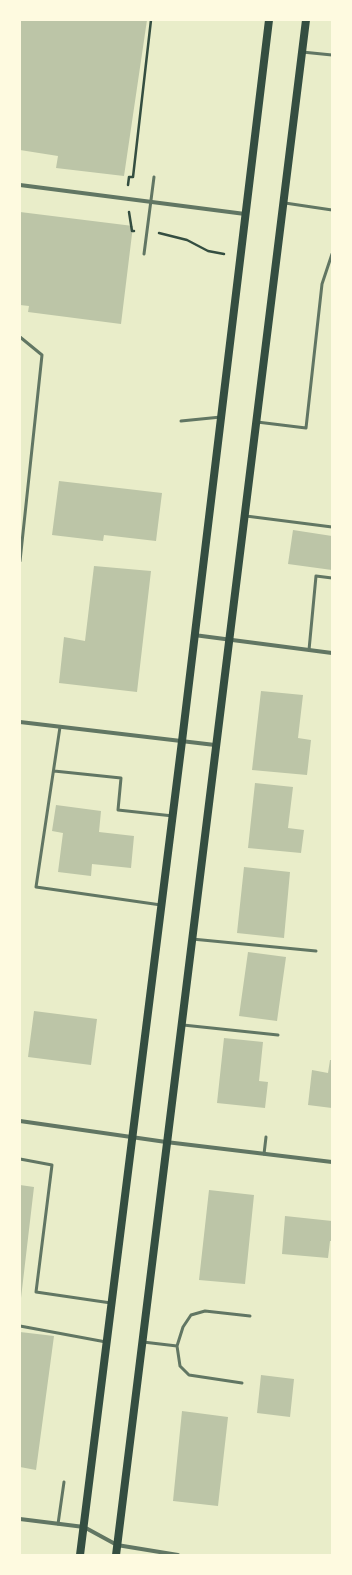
<!DOCTYPE html>
<style>
body{margin:0}
#map{position:relative;width:352px;height:1575px;overflow:hidden;background:#e9edc9;font-family:"PT Serif",serif}
canvas{display:block}
.frame{position:absolute;inset:0;border:21px solid #fefae0;pointer-events:none}
</style>
<div id="map">
<canvas width="352" height="1575"></canvas>
<div class="frame"></div>
</div>
<script>
const ctx = document.querySelector('canvas').getContext('2d');
ctx.lineJoin = 'round';
function paint(path, color) { ctx.fillStyle = color; ctx.fill(path, 'evenodd'); }
const shape = rows => new Path2D(rows.map(r => 'M' + r).join(''));
function strokePath(path, color, width, dash) { ctx.strokeStyle = color; ctx.lineWidth = width; ctx.lineCap = dash ? 'butt' : 'round'; ctx.setLineDash(dash || []); ctx.stroke(path); }
paint(shape([
 [20,20,147,20,124,176,56,168,58,156,20,150],
 [20,212,133,226,121,324,28,312,29,306,20,305],
 [59,481,162,493,156,541,104,535,103,541,52,535],
 [293,530,332,536,332,570,288,564],
 [94,566,151,571,137,692,59,683,64,637,85,641],
 [261,691,303,695,298,738,311,740,307,775,252,770],
 [255,783,293,787,288,828,304,830,301,853,248,848],
 [56,805,101,811,99,832,134,836,131,868,92,864,91,876,58,872,63,833,52,831],
 [244,867,290,872,284,938,237,933],
 [248,952,286,957,277,1021,239,1016],
 [34,1011,97,1019,91,1065,28,1057],
 [224,1038,263,1042,259,1081,268,1082,265,1108,217,1103],
 [330,1060,332,1060,332,1108,308,1105,312,1070,328,1073],
 [20,1185,34,1187,21,1298,20,1298],
 [209,1190,254,1195,245,1284,199,1280],
 [285,1216,332,1221,332,1241,330,1241,328,1258,282,1254],
 [20,1332,54,1336,36,1470,20,1467],
 [261,1375,294,1379,290,1417,257,1413],
 [182,1411,228,1417,218,1506,173,1501]
]), '#bcc5a7');
strokePath(shape([
 [128,185,129,177,133,177,151,20],
 [129,212,132,231,134,231],
 [159,233,187,240,208,251,224,254]
]), '#344e41', 2.5);
strokePath(shape([
 [302,52,332,55],
 [285,203,332,210],
 [144,254,154,177],
 [20,337,42,355,20,561],
 [181,421,221,417],
 [257,422,306,428,322,284,332,254],
 [246,516,332,527],
 [309,650,316,576,332,578],
 [60,727,36,887,161,905],
 [54,771,121,778,118,810,173,816],
 [192,939,316,951],
 [183,1025,278,1035],
 [264,1154,266,1137],
 [20,1159,52,1165,36,1292,111,1303],
 [20,1326,106,1342],
 [143,1342,177,1346,180,1366,189,1375,242,1383],
 [177,1346,183,1327,191,1315,205,1311,250,1316],
 [58,1524,64,1482]
]), '#617663', 3);
strokePath(shape([
 [20,185,245,214],
 [194,635,332,653],
 [20,722,215,745],
 [20,1121,166,1142,332,1162],
 [20,1519,84,1527,117,1545,178,1555]
]), '#617663', 4);
strokePath(shape([
 [80,1555,182,741,269,20],
 [116,1555,306,20]
]), '#344e41', 8);
</script>
